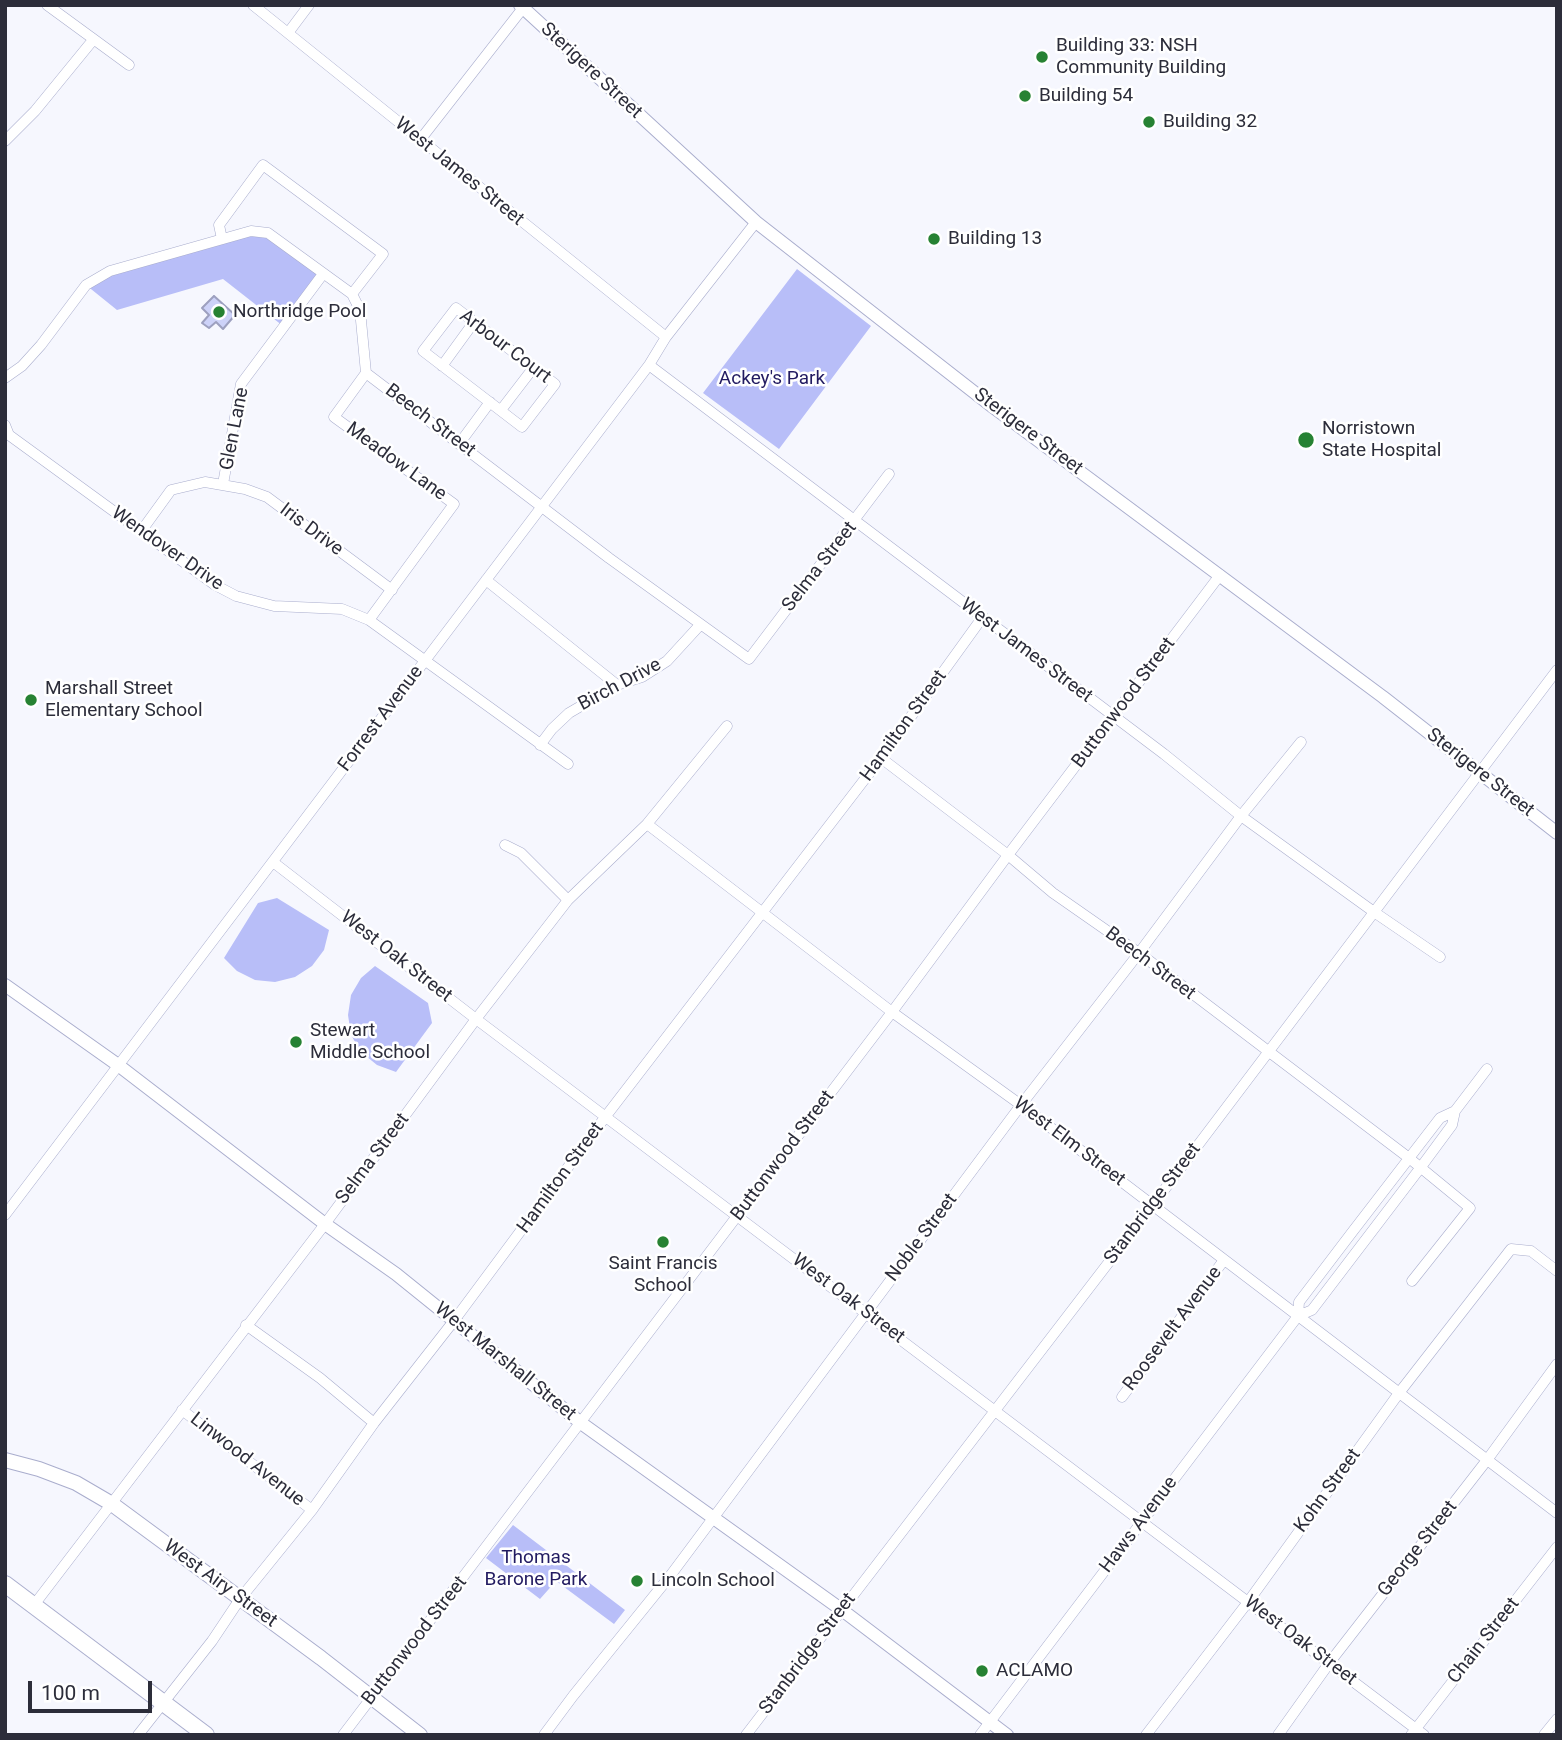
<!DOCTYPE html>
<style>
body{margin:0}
#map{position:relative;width:1562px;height:1740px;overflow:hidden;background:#f6f7fe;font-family:Roboto,sans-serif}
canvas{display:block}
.frame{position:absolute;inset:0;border:7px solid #2c2d3a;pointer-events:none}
.scale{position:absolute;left:28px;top:1681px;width:124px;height:32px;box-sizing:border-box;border:4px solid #2c2d3a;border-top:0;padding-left:9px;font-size:21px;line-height:24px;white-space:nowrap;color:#2c2d3a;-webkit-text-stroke:5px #fff;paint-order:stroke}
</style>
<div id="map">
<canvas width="1562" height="1740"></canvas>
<div class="frame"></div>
<div class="scale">100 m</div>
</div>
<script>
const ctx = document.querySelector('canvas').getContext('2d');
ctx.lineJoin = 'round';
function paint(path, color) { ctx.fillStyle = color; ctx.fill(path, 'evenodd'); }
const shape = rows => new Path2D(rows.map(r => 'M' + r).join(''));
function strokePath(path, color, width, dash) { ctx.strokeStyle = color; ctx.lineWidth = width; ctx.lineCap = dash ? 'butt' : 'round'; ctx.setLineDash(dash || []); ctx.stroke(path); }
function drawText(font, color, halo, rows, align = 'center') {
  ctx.font = font + ' Roboto,sans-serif'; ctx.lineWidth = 5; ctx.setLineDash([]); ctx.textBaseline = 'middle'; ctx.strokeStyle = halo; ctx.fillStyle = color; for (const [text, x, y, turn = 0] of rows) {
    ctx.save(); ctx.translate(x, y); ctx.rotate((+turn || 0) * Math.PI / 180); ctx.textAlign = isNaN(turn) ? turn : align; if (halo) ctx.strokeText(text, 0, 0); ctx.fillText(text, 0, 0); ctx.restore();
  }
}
paint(shape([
 [268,233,323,274,283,326,223,279,117,310,86,285,110,271,222,239],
 [797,269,871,326,779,449,703,393],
 [277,898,329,930,324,950,312,966,295,977,275,982,255,980,237,971,224,958,258,903],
 [375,966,428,1003,432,1023,396,1072,377,1065,361,1052,351,1035,348,1015,351,995,361,978],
 [513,1525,625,1610,614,1624,556,1581,540,1599,486,1558]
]), '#b8bef8');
const water = shape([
 [214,296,235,315,223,329,216,322,209,328,202,323,209,315,202,308,214,296]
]);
paint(water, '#cdd2f8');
strokePath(water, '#9da0bf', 2);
const minor = shape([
 [47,5,129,65],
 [253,5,666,337],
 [288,33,309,5],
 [420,140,523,8],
 [5,141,35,111,93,40],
 [222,239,219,225,263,165,383,254,352,294],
 [456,308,555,384,522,427,423,351,456,308],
 [649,365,1164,754,1241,816,1374,912,1440,957],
 [442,366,474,322],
 [366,373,334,417,454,504,369,620],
 [5,378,22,366,41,345,86,285,110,271,251,231,268,233,352,294,360,310,366,373,609,558,749,659,889,474],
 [501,410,534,367],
 [5,425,9,435,215,585,236,596,274,606,342,609,369,620,568,764],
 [459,444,490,402],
 [223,484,241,384,323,274],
 [142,530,171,490,205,482,245,489,267,497,392,590],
 [486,580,617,685],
 [540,745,552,729,569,713,617,685,642,677,667,661,700,625],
 [881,758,1008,855,1053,893,1139,953,1409,1158,1470,1208,1412,1281],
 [647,824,892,1012,1021,1105,1557,1513],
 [505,845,521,853,568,900],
 [273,862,476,1019,1424,1735],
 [5,1215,649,365,666,337,756,222],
 [1298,1316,1299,1302,1353,1231,1440,1118,1455,1111],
 [246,1325,320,1378,374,1423],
 [1122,1397,1224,1260],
 [182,1410,312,1510],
 [34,1605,325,1224,476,1019,568,900,647,824,727,726],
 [138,1735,212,1641,240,1599,312,1510,374,1423,453,1322,606,1116,881,758,982,618],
 [343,1735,892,1012,1008,855,1220,575],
 [544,1735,573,1696,670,1576,1021,1105,1139,953,1241,816,1301,742],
 [746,1735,1152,1206,1557,670],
 [980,1735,1298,1316,1312,1310,1421,1167,1452,1125,1455,1111,1487,1069],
 [1146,1735,1248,1602,1399,1393,1511,1249,1531,1251,1557,1271],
 [1278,1735,1330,1662,1487,1460,1557,1364],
 [1411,1735,1557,1547],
 [1544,1735,1557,1719]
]);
const tertiary = shape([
 [520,5,756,222,993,407,1383,697,1557,833],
 [5,985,118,1065,325,1224,396,1274,581,1423,842,1610,1007,1735]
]);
const secondary = shape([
 [5,1460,39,1469,76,1483,112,1504,321,1658,420,1735]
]);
const primary = shape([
 [5,1584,206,1735]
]);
strokePath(minor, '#a9adcd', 11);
strokePath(tertiary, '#a9adcd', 14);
strokePath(secondary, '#a9adcd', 16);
strokePath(primary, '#a9adcd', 18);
strokePath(minor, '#fff', 10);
strokePath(tertiary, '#fff', 12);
strokePath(secondary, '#fff', 14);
strokePath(primary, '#fff', 16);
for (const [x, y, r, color] of [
 [1042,57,7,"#278233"],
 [1025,96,7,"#278233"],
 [1149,122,7,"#278233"],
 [934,239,7,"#278233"],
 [219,312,7,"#278233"],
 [1306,440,9,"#278233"],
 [31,700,7,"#278233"],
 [296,1042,7,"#278233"],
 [663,1242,7,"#278233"],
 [637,1581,7,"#278233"],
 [982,1671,7,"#278233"]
]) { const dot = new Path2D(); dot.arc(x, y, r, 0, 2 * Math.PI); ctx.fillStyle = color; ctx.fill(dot); strokePath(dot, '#fff', 2.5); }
drawText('19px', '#2c2d3a', '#fff', [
 ["Building 33: NSH",1056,46],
 ["Community Building",1056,68],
 ["Building 54",1039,96],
 ["Building 32",1163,122],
 ["Building 13",948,239],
 ["Northridge Pool",233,312],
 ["Norristown",1322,429],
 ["State Hospital",1322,451],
 ["Marshall Street",45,689],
 ["Elementary School",45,711],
 ["Stewart",310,1031],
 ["Middle School",310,1053],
 ["Saint Francis",663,1264,"center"],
 ["School",663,1286,"center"],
 ["Lincoln School",651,1581],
 ["ACLAMO",996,1671]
], 'left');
drawText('19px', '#2c2d3a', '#fff', [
 ["Sterigere Street",591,71,43],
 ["West James Street",459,172,39],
 ["Arbour Court",505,347,37],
 ["Beech Street",430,421,37],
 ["Glen Lane",235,429,-79],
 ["Sterigere Street",1028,432,37],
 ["Meadow Lane",396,462,36],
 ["Iris Drive",311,530,37],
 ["Wendover Drive",167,549,35],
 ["Selma Street",820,567,-52],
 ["West James Street",1026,651,37],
 ["Birch Drive",620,685,-28],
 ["Buttonwood Street",1124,703,-53],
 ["Forrest Avenue",381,719,-53],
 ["Hamilton Street",904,726,-54],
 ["Sterigere Street",1480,773,38],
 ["West Oak Street",396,957,38],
 ["Beech Street",1150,964,37],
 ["West Elm Street",1069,1142,37],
 ["Buttonwood Street",783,1156,-53],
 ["Selma Street",373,1159,-53],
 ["Hamilton Street",561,1178,-54],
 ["Stanbridge Street",1153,1204,-53],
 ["Noble Street",922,1238,-53],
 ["West Oak Street",848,1299,37],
 ["Roosevelt Avenue",1173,1329,-53],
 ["West Marshall Street",505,1362,39],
 ["Linwood Avenue",247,1460,38],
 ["Kohn Street",1328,1491,-54],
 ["Haws Avenue",1139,1525,-53],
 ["George Street",1418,1549,-52],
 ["West Airy Street",220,1584,36],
 ["Buttonwood Street",415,1641,-52],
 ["West Oak Street",1300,1641,37],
 ["Chain Street",1484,1641,-52],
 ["Stanbridge Street",808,1654,-53]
]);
drawText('19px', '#221b61', '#fff', [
 ["Ackey's Park",772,379],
 ["Thomas",536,1558],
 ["Barone Park",536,1580]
]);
</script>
